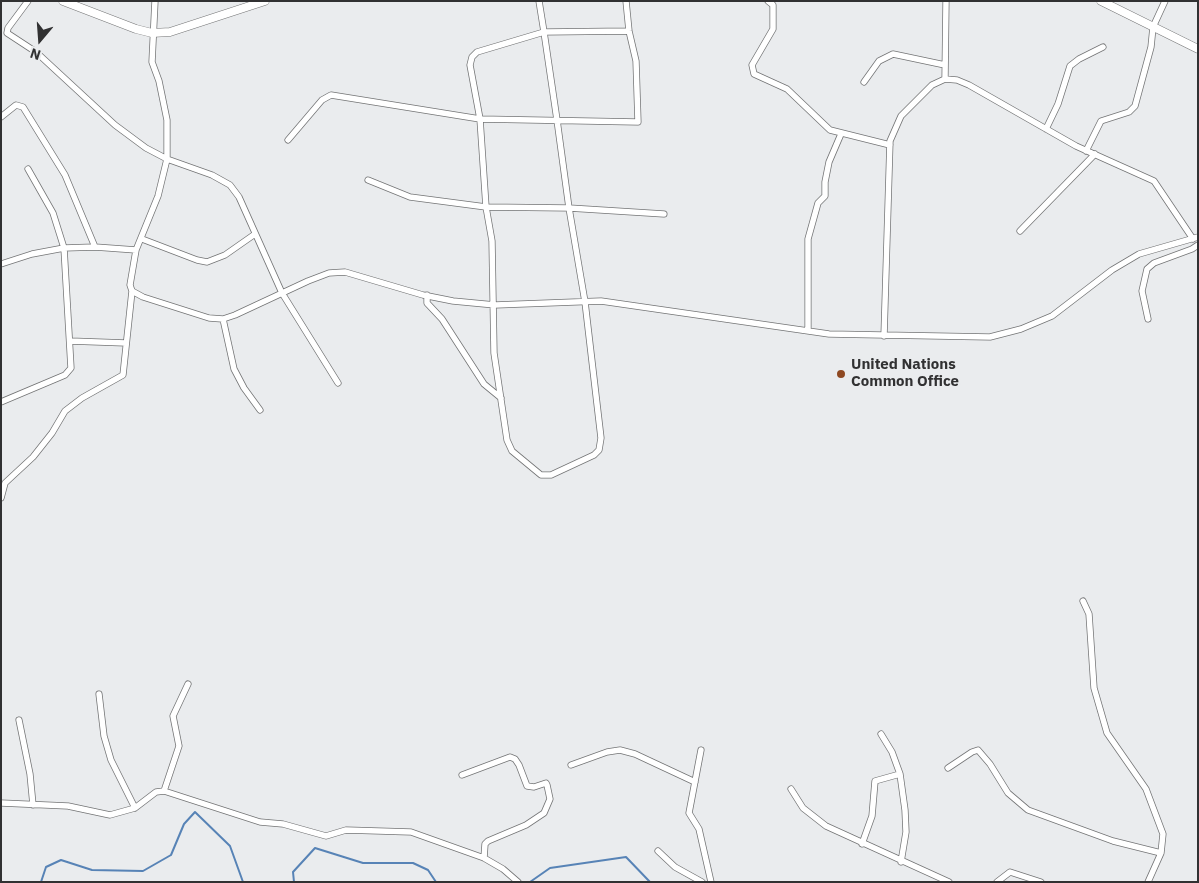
<!DOCTYPE html>
<style>
body{margin:0}
#map{position:relative;width:1199px;height:883px;overflow:hidden;background:#eaecee;font-family:"IBM Plex Sans",sans-serif}
canvas{display:block}
.frame{position:absolute;inset:0;border:2px solid #313132;pointer-events:none}
.north{position:absolute;left:15px;top:15px;width:50px;height:50px;-webkit-text-stroke:4px #eaecee;paint-order:stroke;rotate:198deg;font-size:14px;font-weight:700;line-height:20px;text-align:center;color:#313132}
.north::after{content:'';display:block;margin:auto;width:18px;height:22px;background:#313132;clip-path:polygon(50% 0,100% 100%,50% 72%,0 100%)}
</style>
<div id="map">
<canvas width="1199" height="883"></canvas>
<div class="frame"></div>
<div class="north">N</div>
</div>
<script>
const ctx = document.querySelector('canvas').getContext('2d');
ctx.lineJoin = 'round';
const shape = rows => new Path2D(rows.map(r => 'M' + r).join(''));
function strokePath(path, color, width, dash) { ctx.strokeStyle = color; ctx.lineWidth = width; ctx.lineCap = dash ? 'butt' : 'round'; ctx.setLineDash(dash || []); ctx.stroke(path); }
function drawText(font, color, halo, rows, align = 'center') {
  ctx.font = font + ' "IBM Plex Sans",sans-serif'; ctx.lineWidth = 4; ctx.setLineDash([]); ctx.textBaseline = 'middle'; ctx.strokeStyle = halo; ctx.fillStyle = color; for (const [text, x, y, turn = 0] of rows) {
    ctx.save(); ctx.translate(x, y); ctx.rotate((+turn || 0) * Math.PI / 180); ctx.textAlign = isNaN(turn) ? turn : align; if (halo) ctx.strokeText(text, 0, 0); ctx.fillText(text, 0, 0); ctx.restore();
  }
}
strokePath(shape([
 [41,882,46,867,61,860,92,870,143,871,171,855,184,824,195,812,230,846,243,882],
 [294,882,293,872,315,848,363,863,413,863,428,870,436,882],
 [530,882,550,868,626,857,650,882]
]), '#5783b6', 2);
const street = shape([
 [28,1,8,28,7,33,36,52,115,125,146,148,167,159,212,175,230,185,239,197,282,293,338,383],
 [155,1,152,62,159,81,167,120,167,159,158,196,136,250,130,285,132,291,143,297,209,318,223,319,235,315,308,281,329,273,345,272,423,295,453,301,495,305,601,301,829,334,990,337,1021,329,1052,316,1112,270,1139,254,1198,237],
 [539,1,544,32,557,120,569,208,585,302,601,438,599,450,594,455,551,475,541,475,512,451,507,440,494,353,492,241,486,207,480,119,470,65,472,57,477,52,544,32,629,31],
 [768,1,773,5,773,29,752,65,754,74,787,89,830,130,890,145],
 [945,79,946,1],
 [864,82,879,61,893,54,945,65],
 [1,117,16,105,23,107,65,175,95,247],
 [1046,129,1058,104,1070,66,1079,59,1103,47],
 [288,140,322,100,331,95,480,119,638,122,636,61,629,31,626,1],
 [1086,151,1101,121,1129,112,1135,106,1151,47,1153,27,1165,1],
 [368,180,410,197,486,207,569,208,664,214],
 [1020,231,1095,154],
 [142,239,197,260,207,262,225,255,255,234],
 [1,264,32,254,64,248,95,247,136,250],
 [427,295,427,303,442,319,484,384,501,398],
 [223,319,234,369,244,388,260,410],
 [1148,319,1142,291,1147,269,1154,263,1192,249,1198,245],
 [808,331,808,239,818,203,825,196,825,182,829,162,841,134],
 [884,336,890,141,901,116,932,85,945,79,957,80,969,85,1076,146,1154,181,1193,239],
 [70,341,126,343],
 [1,402,65,375,71,368,64,248,53,213,28,169],
 [1,498,5,483,33,457,52,433,65,411,82,398,123,375,132,291],
 [1083,601,1089,614,1094,688,1107,733,1146,789,1163,834,1161,853,1148,882],
 [99,694,104,736,111,760,135,808],
 [19,720,30,774,33,805],
 [881,734,892,752,900,774,905,810,906,832,901,862],
 [701,750,689,813,699,829,711,882],
 [571,765,607,752,620,750,635,754,695,782],
 [948,768,972,752,978,750,990,764,1008,793,1028,810,1113,841,1161,853],
 [462,775,510,757,515,759,519,765,527,786,534,787,546,783,547,785,550,799,544,813,526,825,488,841,485,844,484,858],
 [791,789,803,808,826,826,949,882],
 [164,791,179,746,173,716,188,684],
 [1,803,68,806,110,815,135,808,156,792,164,791,260,822,283,824,326,836,346,830,411,832,484,858,503,869,518,882],
 [862,844,872,816,875,781,900,774],
 [658,851,675,867,702,882],
 [997,882,1010,872,1041,882]
]);
const secondary = shape([
 [63,1,136,29,152,33,170,32,265,1],
 [1101,1,1198,49]
]);
strokePath(street, '#737475', 7);
strokePath(secondary, '#737475', 9);
strokePath(street, '#fff', 5.5);
strokePath(secondary, '#fff', 8);
for (const [x, y, r, color] of [
 [841,374,5,"#8e4821"]
]) { const dot = new Path2D(); dot.arc(x, y, r, 0, 2 * Math.PI); ctx.fillStyle = color; ctx.fill(dot); strokePath(dot, '#eaecee', 2); }
drawText('bold 15px', '#313132', '#eaecee', [
 ["United Nations",851,365],
 ["Common Office",851,382]
], 'left');
</script>
